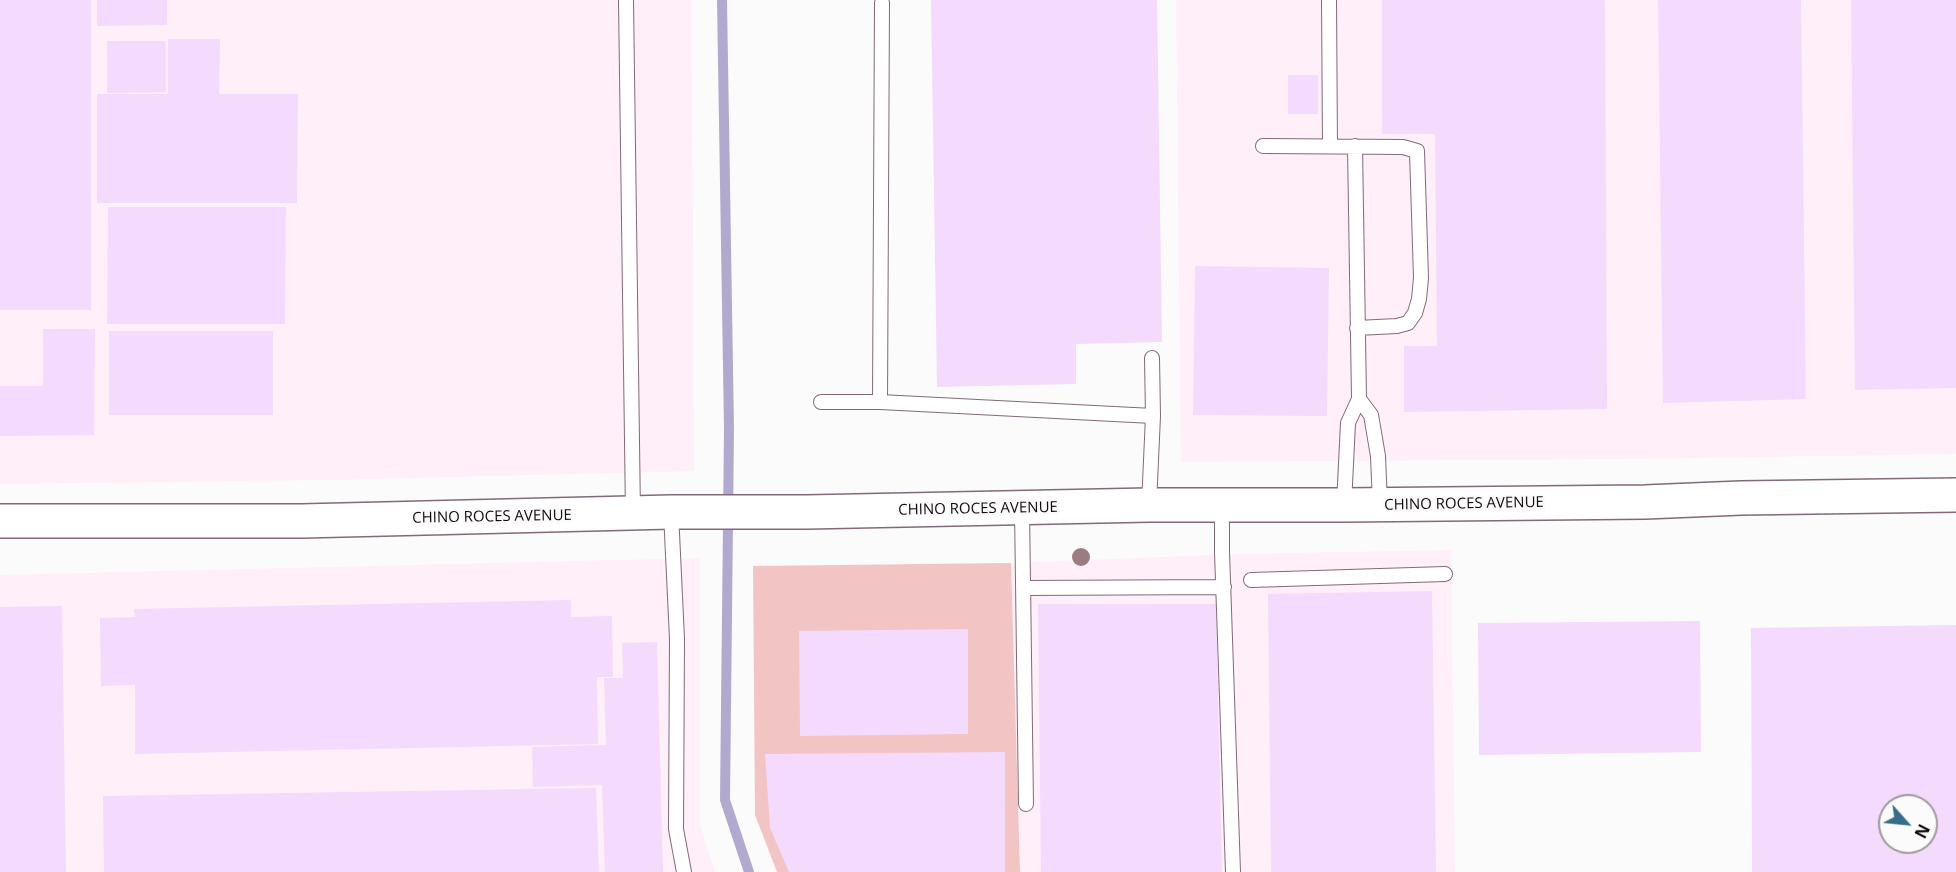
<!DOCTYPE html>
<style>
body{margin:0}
#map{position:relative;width:1956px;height:872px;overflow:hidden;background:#fbfbfb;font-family:"Open Sans",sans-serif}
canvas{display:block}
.north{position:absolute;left:1878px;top:794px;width:60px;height:60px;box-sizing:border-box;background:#fbfbfb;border:2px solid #9e9b9d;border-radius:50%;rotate:117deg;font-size:16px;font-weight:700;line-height:24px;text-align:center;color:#130a11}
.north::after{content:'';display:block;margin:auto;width:21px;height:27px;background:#386d89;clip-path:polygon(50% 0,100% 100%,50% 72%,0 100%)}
</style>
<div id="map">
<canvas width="1956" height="872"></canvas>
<div class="north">N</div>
</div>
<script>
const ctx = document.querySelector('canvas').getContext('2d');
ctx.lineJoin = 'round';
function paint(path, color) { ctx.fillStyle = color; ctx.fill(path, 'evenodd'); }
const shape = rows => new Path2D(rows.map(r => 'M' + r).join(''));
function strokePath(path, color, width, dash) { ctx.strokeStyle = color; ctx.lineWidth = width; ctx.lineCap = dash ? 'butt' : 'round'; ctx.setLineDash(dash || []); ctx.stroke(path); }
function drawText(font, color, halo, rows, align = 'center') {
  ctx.font = font + ' "Open Sans",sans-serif'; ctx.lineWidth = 5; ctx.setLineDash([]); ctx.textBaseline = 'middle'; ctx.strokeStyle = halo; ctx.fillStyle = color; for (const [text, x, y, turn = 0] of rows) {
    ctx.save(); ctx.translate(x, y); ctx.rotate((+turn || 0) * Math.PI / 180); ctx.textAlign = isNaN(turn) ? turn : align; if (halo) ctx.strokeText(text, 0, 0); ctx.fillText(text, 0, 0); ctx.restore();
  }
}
paint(shape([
 [0,0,692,0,694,471,333,480,0,484],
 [1176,0,1956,0,1956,454,1630,459,1181,462],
 [1451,550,1455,872,1020,872,1011,563,1236,554],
 [700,558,700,826,715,872,0,872,0,575]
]), '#feeff9');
paint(shape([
 [1011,563,1020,872,777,872,755,815,753,566]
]), '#f2c4c4');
strokePath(shape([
 [722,0,729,428,725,800,749,872]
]), '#b2a9cf', 10);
paint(shape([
 [0,0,91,0,91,310,0,310],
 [97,0,167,0,167,25,97,26],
 [931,0,1157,0,1162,342,1076,344,1076,384,937,387],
 [1382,0,1605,0,1607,409,1404,412,1404,346,1437,346,1435,134,1382,134],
 [1658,0,1801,0,1806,399,1663,403],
 [1851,0,1956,0,1956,388,1855,390],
 [168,39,220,39,219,94,298,94,297,203,97,203,97,94,168,94],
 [107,41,166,41,166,92,107,93],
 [1288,75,1318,75,1318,114,1288,114],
 [108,207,286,207,285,324,107,324],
 [1195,266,1329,268,1327,416,1193,415],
 [43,329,95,329,94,435,0,436,0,386,43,386],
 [109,331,273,331,273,415,109,415],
 [1432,591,1436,872,1271,872,1268,594],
 [571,600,571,617,612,616,613,677,597,677,598,744,135,754,135,685,101,686,100,618,135,617,134,609],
 [1038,604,1216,604,1222,872,1041,872],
 [62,606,66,872,0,872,0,607],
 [1700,621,1701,752,1479,755,1478,623],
 [1956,625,1956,872,1752,872,1751,628],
 [1890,806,1926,806,1926,842,1890,842],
 [968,629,968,734,800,736,799,631],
 [657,642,663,872,605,872,602,785,533,787,532,747,606,745,604,678,623,678,622,643],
 [1005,752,1005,872,789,872,770,828,765,754],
 [596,788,599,872,104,872,103,796]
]), '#f4dafd');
const service = shape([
 [626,0,633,514],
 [1329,0,1330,146],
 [1263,146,1403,147,1417,151,1421,278,1419,299,1415,313,1408,323,1397,326,1357,328],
 [1359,399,1371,415,1378,456,1380,504],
 [821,402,880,402,1153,416],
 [880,402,882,3],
 [1149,505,1153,416,1152,358],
 [1222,505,1222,552,1233,872],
 [1344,505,1348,423,1359,399,1355,146],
 [1022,508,1026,804],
 [671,512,677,639,676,829,684,872],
 [1251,580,1445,574],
 [1023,588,1224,587]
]);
const secondary = shape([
 [0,521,302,521,671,512,807,512,1149,505,1344,505,1645,502,1741,498,1956,495]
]);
strokePath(service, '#82697a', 16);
strokePath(secondary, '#82697a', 36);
strokePath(service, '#fff', 14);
strokePath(secondary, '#fff', 33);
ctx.fillStyle = '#9c7d7f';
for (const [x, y] of [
 [1081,557]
]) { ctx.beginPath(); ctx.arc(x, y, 9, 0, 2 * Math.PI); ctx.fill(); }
drawText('15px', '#130a11', '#fbfbfb', [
 ["CHINO ROCES AVENUE",1464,504,-1],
 ["CHINO ROCES AVENUE",978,509,-1],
 ["CHINO ROCES AVENUE",492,517,-1]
]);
</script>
